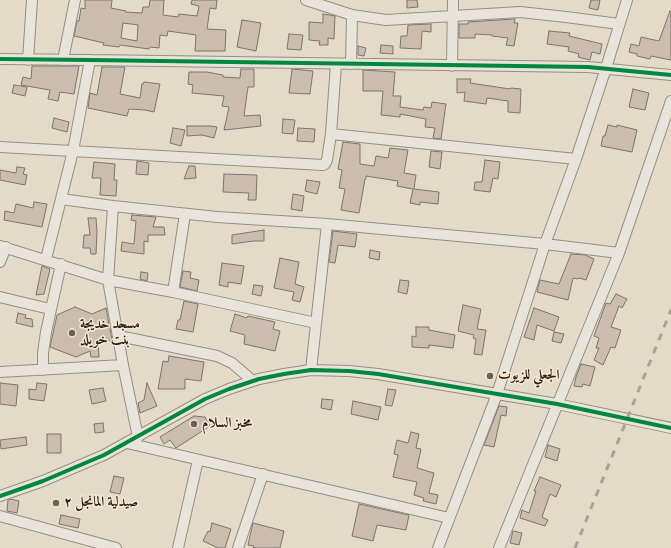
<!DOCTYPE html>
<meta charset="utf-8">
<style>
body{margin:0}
canvas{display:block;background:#e3dac8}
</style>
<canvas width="671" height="548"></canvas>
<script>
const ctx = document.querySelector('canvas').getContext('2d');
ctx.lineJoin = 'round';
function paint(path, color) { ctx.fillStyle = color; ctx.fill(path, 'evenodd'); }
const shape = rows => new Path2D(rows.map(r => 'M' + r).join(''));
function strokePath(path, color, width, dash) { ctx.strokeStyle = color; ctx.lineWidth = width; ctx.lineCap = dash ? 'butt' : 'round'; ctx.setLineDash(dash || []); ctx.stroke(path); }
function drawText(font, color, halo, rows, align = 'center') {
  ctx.font = font + ' "IM FELL DW Pica",Amiri,serif'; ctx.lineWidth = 3; ctx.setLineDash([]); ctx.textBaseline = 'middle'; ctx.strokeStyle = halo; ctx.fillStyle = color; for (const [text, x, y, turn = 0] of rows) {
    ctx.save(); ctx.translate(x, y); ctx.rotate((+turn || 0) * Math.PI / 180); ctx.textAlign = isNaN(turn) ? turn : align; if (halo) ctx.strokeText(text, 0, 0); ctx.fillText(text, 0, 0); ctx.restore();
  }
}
const building = shape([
 [85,0,112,0,111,8,126,11,125,12,142,13,143,7,149,7,150,0,164,0,163,15,178,17,179,14,197,16,199,6,191,4,192,0,217,0,216,9,210,8,207,29,226,30,225,51,195,51,196,35,168,31,167,36,160,35,159,48,150,47,149,49,120,45,119,47,103,45,104,43,74,36,77,21,79,21,81,8,85,9,85,0],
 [123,23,138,25,137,41,121,38,123,23],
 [407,0,417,0,418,7,407,8,407,0],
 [591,0,600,0,598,10,589,8,591,0],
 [670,11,671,12,671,60,651,56,650,59,637,56,637,54,629,52,631,44,639,46,641,37,659,41,670,11],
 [323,14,335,16,334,39,328,38,328,45,319,45,320,41,309,40,309,22,323,23,323,14],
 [515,19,514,23,518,23,514,46,506,45,508,38,492,36,492,35,475,34,475,38,459,38,459,24,468,24,468,22,515,19],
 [242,20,261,23,256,51,237,47,242,20],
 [431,24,431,32,422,31,421,49,400,48,401,36,407,36,408,25,431,24],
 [549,31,570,33,569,36,602,44,600,54,592,52,590,60,578,57,579,54,568,51,569,47,547,44,549,31],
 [289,34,303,35,301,50,287,49,289,34],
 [381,45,393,46,393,54,380,53,381,45],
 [358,46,366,48,364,56,358,55,358,46],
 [32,66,79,66,74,94,60,92,58,101,48,99,50,90,21,85,23,77,31,79,32,66],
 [102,67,125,67,120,94,140,98,142,84,143,84,144,82,160,84,154,112,145,110,129,109,127,116,88,108,90,93,97,95,102,67],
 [241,69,254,69,254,87,248,87,244,116,260,115,261,126,224,130,229,107,222,106,224,96,192,93,193,85,188,84,189,72,207,72,223,75,223,77,240,78,241,69],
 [292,69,313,71,310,94,289,93,292,69],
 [363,70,395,72,393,96,401,96,400,107,423,110,424,107,431,108,432,102,446,104,441,139,433,138,435,128,425,127,426,119,400,114,400,117,381,115,383,91,363,91,363,70],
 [457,79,471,79,470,83,510,89,511,88,521,89,520,113,508,112,508,101,487,98,486,104,464,101,465,92,457,93,457,79],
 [14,85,27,87,25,96,12,93,14,85],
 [633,89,649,93,645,110,629,107,633,89],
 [54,118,69,122,67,132,52,128,54,118],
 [283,119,295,120,293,134,282,133,283,119],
 [608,125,617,127,617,125,637,130,632,152,601,146,603,136,605,136,608,125],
 [187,126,211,126,217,127,214,138,202,135,187,136,187,126],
 [173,128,185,130,181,146,170,143,173,128],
 [298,128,315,129,314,142,297,141,298,128],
 [343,142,360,144,360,164,374,166,376,156,388,158,390,148,408,150,404,173,416,175,414,189,439,192,438,204,420,202,420,205,410,203,413,189,397,186,398,181,366,176,366,179,365,179,359,213,341,210,345,189,339,188,342,170,338,169,343,142],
 [431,151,442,152,440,169,429,167,431,151],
 [485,160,500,162,498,179,493,178,490,192,474,190,475,182,482,182,485,160],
 [137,161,149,163,148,175,136,174,137,161],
 [94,162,115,164,114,180,117,180,116,196,100,195,101,178,92,178,94,162],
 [189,166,195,166,196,178,184,179,189,166],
 [17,167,25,168,23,174,27,175,25,185,0,180,0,170,16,173,17,167],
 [224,174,257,175,256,200,248,200,249,193,223,192,224,174],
 [307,180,320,182,317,194,305,191,307,180],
 [293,194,304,196,302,211,291,209,293,194],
 [34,202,47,204,42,227,4,220,5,211,14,213,16,204,33,208,34,202],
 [132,215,156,217,153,227,164,227,165,235,148,235,148,242,144,241,144,254,121,251,122,242,134,244,136,221,131,220,132,215],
 [88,218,96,218,97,231,96,254,91,254,90,248,83,248,84,235,90,235,88,218],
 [264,230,264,241,253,241,232,244,232,235,264,230],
 [333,231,357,234,355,247,338,245,335,263,329,262,333,231],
 [370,250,380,252,379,260,369,258,370,250],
 [571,254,585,255,594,259,586,280,579,278,578,279,573,278,568,300,537,292,540,280,559,284,571,254],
 [280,258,299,262,295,284,304,287,300,302,292,300,294,292,274,288,280,258],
 [222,263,244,266,241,284,228,282,228,287,219,285,222,263],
 [42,266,50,269,44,294,36,295,42,266],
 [183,271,191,272,190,278,199,280,197,291,180,287,183,271],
 [141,272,148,273,147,281,140,279,141,272],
 [400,280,409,281,407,294,398,292,400,280],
 [254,285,263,286,261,296,252,294,254,285],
 [616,294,627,299,622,308,619,306,611,327,621,330,615,348,611,347,603,365,594,360,599,348,596,348,599,338,594,336,606,303,610,304,616,294],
 [184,301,198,304,193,332,176,329,178,320,180,320,184,301],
 [463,305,481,309,477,329,486,330,482,355,474,354,476,339,473,338,474,335,458,331,463,305],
 [75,307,92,314,106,308,112,340,98,342,99,357,91,357,90,351,76,357,50,347,57,315,75,307],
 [534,308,559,317,554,331,537,325,534,340,524,337,534,308],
 [18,313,26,315,25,318,32,319,33,327,16,323,18,313],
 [235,314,247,318,248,316,275,322,273,329,280,331,275,351,244,344,245,335,230,331,235,314],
 [416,327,429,327,429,330,455,335,453,348,429,345,429,348,412,347,412,336,416,337,416,327],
 [554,332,564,334,561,343,552,341,554,332],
 [169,356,204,362,201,381,185,379,185,389,158,389,163,361,168,362,169,356],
 [581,364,595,367,590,386,583,384,582,387,574,386,576,377,581,364],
 [0,383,18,385,16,406,0,404,0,383],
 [37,383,47,384,44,401,29,399,29,389,36,390,37,383],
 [147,383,157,406,140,413,138,403,144,400,147,383],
 [103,388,106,401,92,404,89,390,103,388],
 [388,389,396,390,392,406,385,405,388,389],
 [322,399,333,400,331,410,321,408,322,399],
 [353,401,381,407,378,420,351,414,353,401],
 [499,406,507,407,506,416,501,415,494,447,484,445,499,406],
 [194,416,205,417,210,426,176,448,170,440,164,444,160,437,194,416],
 [103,423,104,432,95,433,94,424,103,423],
 [411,432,419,434,416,448,421,449,417,468,434,473,429,493,438,495,436,504,423,501,424,498,414,495,417,482,393,477,398,455,394,454,397,440,408,443,411,432],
 [47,434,61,434,61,453,47,453,47,434],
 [26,437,27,445,1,449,0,440,26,437],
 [548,445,560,449,557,461,545,457,548,445],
 [114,476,124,478,120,494,110,492,114,476],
 [540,477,561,485,556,497,550,494,542,517,548,520,545,526,520,518,522,510,529,513,536,491,534,491,540,477],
 [10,499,19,501,17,513,7,511,8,500,10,499],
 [359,504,409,515,406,530,377,525,373,541,352,536,359,504],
 [61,515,80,519,78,528,59,524,61,515],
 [212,523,231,529,225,548,218,548,203,541,208,531,210,532,212,523],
 [253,523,284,531,280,548,253,548,254,546,248,545,253,523],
 [513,531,522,533,519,545,510,543,513,531]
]);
paint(building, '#ccbcae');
strokePath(building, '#7b756c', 1);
const minor = shape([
 [306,0,352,15,386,20,520,12,566,17,619,24],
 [0,59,90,60,588,67,671,75],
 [28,60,32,0],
 [63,60,75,0],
 [351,64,352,15],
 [452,66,453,0],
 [331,134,576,159],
 [0,147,323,165,325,164,327,160,331,134,336,64],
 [61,199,113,206,217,217,327,224,545,244,619,253],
 [113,206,108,280,123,365,138,437],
 [0,246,108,280,173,292,316,323],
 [46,259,73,151,90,60],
 [0,262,6,247],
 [173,292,185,214],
 [0,297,50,309],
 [119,336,217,356,232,363,253,381],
 [43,370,43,353,46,332,61,264],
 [311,370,327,224],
 [0,372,123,365],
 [127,443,449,518],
 [0,496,43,481,104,455,205,399,229,389,259,379,284,374,311,370,349,371,378,374,557,404,671,428],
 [0,516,116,548],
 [178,548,198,460],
 [238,548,263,474],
 [438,548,497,394,545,244,576,159,606,68,627,0],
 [499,548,619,253,671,101]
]);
strokePath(minor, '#948e83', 12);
strokePath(minor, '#e9e4db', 10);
strokePath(shape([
 [575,548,671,310]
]), '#a7a29a', 3, [7, 7]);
strokePath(shape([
 [0,59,90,60,588,67,671,75],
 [0,496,43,481,104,455,205,399,229,389,259,379,284,374,311,370,349,371,378,374,557,404,671,428]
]), '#00873e', 4);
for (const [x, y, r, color] of [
 [72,333,4,"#6c6157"],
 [490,376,4,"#6c6157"],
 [194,424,4,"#6c6157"],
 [56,503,4,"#6c6157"]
]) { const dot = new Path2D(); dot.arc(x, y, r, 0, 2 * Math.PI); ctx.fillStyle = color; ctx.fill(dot); strokePath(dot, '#f5e9d3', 1.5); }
drawText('bold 14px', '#2c201a', '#f5e9d3', [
 ["مسجد خديجة",80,325],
 ["بنت خويلد",80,341],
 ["الجعلي للزيوت",498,376],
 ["مخبز السلام",202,424],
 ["صيدلية المانجل ٢",64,503]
], 'left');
</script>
